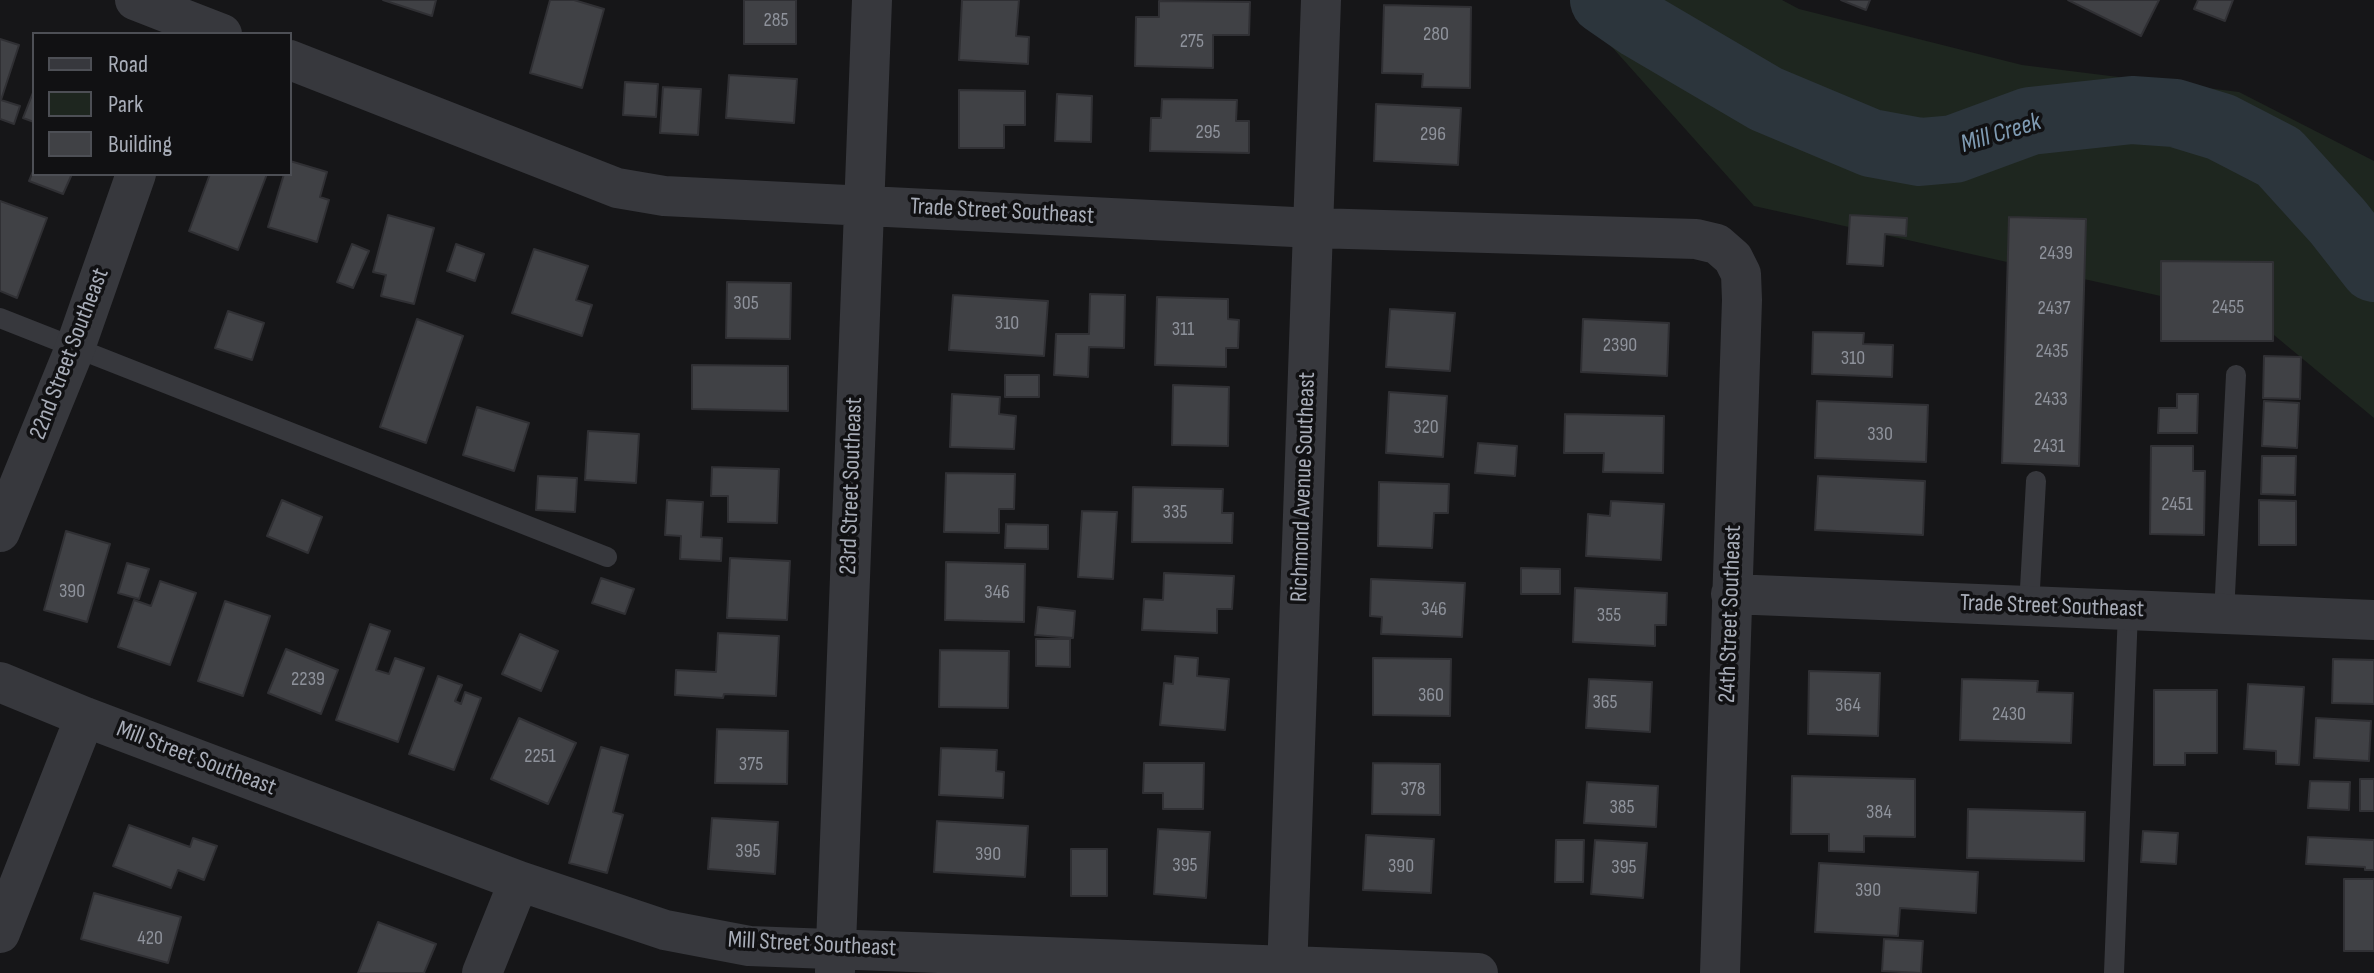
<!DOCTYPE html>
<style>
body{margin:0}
#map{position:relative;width:2374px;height:973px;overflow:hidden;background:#161618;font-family:"Sofia Sans Condensed",sans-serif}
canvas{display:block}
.legend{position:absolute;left:32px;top:32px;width:260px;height:144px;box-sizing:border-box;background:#111113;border:2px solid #4d4f55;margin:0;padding:10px 14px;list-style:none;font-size:24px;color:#a8adb8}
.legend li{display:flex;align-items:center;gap:16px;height:40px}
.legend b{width:40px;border:2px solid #4d4f55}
</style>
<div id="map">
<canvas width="2374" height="973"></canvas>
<ul class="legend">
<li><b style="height:10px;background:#37383d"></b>Road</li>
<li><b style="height:22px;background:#1e261f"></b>Park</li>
<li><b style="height:22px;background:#404145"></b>Building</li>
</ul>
</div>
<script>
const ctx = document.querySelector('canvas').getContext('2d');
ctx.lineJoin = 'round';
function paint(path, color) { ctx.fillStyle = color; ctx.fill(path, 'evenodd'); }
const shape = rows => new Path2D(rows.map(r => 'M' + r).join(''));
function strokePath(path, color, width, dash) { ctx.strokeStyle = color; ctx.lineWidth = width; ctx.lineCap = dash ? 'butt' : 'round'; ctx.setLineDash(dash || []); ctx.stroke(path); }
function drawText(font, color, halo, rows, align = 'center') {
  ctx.font = font + ' "Sofia Sans Condensed",sans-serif'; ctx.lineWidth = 7; ctx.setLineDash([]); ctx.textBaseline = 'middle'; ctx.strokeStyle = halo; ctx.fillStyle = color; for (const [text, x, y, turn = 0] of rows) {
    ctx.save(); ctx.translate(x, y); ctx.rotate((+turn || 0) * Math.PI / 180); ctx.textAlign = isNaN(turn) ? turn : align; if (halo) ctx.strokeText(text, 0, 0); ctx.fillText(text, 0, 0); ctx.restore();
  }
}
paint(shape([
 [1570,0,1782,0,1799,9,2022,65,2239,92,2374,161,2374,418,2251,316,1754,206]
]), '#1e261f');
strokePath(shape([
 [1604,0,1640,25,1766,99,1871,143,1920,152,1954,149,2030,121,2132,110,2175,113,2221,127,2279,157,2338,222,2374,268]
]), '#2c353c', 68);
const building = shape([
 [383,0,436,0,432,16,383,0],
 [550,0,574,0,604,9,582,88,530,73,550,0],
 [744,0,796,0,796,44,744,44,744,0],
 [962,0,1019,0,1016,36,1029,37,1028,64,959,60,962,0],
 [1841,0,1870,0,1866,10,1841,0],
 [2068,0,2159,0,2141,36,2068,0],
 [2198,0,2233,0,2225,21,2194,9,2198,0],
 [1159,1,1250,2,1249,35,1213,35,1213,68,1135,66,1136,17,1159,17,1159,1],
 [1384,5,1471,7,1470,88,1422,87,1423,74,1382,73,1384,5],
 [0,39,19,45,1,100,20,106,14,124,0,119,0,39],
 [729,75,797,79,794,123,726,118,729,75],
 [625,82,658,84,656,117,623,115,625,82],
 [663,87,701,89,698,135,660,133,663,87],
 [34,90,34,122,23,118,34,90],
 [959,90,1025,91,1025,125,1004,125,1004,148,959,148,959,90],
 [1057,94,1092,96,1091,142,1055,141,1057,94],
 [1162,99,1237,100,1236,121,1249,121,1249,153,1150,151,1151,118,1161,118,1162,99],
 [1376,104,1461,108,1458,165,1374,161,1376,104],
 [290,161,327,172,320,197,329,200,317,242,268,227,284,174,290,174,290,161],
 [34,169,34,174,72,174,63,194,29,181,34,169],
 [210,174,267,174,238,250,189,231,210,174],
 [0,201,47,218,17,298,0,291,0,201],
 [388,215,434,228,414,304,381,296,386,275,373,272,388,215],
 [1850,215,1907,218,1906,236,1885,234,1883,266,1847,264,1850,215],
 [2009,217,2086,219,2079,466,2002,463,2009,217],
 [352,244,369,251,353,288,337,282,352,244],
 [456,244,484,254,475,281,447,271,456,244],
 [534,249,588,266,576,300,592,305,582,336,512,313,534,249],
 [2161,261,2273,262,2273,341,2161,341,2161,261],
 [727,282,791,283,790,339,726,338,727,282],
 [1090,294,1125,295,1124,348,1089,347,1088,377,1054,375,1056,334,1089,334,1090,294],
 [953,295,1048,301,1044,356,949,350,953,295],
 [1157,297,1228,299,1228,319,1239,320,1238,348,1226,348,1226,367,1155,365,1157,297],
 [1390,309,1455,313,1450,371,1386,367,1390,309],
 [228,311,264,323,252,360,215,348,228,311],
 [417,319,463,336,426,443,380,427,417,319],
 [1583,319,1669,323,1667,376,1581,372,1583,319],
 [1813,332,1864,333,1863,344,1893,345,1892,377,1812,374,1813,332],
 [2264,356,2301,357,2300,399,2263,398,2264,356],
 [692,365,788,366,788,411,692,409,692,365],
 [1005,375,1039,375,1039,397,1005,397,1005,375],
 [1173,385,1229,387,1228,446,1172,445,1173,385],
 [1389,392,1447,396,1443,457,1386,453,1389,392],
 [952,394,1000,397,999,414,1016,416,1014,449,950,447,952,394],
 [2177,394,2198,394,2197,433,2158,433,2159,408,2177,408,2177,394],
 [1817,401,1928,405,1926,462,1815,458,1817,401],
 [2264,401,2299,403,2297,448,2262,446,2264,401],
 [477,407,529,423,514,471,463,455,477,407],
 [1565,414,1664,416,1663,473,1603,472,1604,453,1564,453,1565,414],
 [588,431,639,434,636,483,585,480,588,431],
 [1478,443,1517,446,1515,476,1475,473,1478,443],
 [2151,446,2193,446,2193,471,2205,471,2204,535,2150,534,2151,446],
 [2262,456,2296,456,2295,495,2261,494,2262,456],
 [712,467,779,469,777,523,728,522,728,496,711,496,712,467],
 [946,473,1015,474,1014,509,999,509,999,533,944,532,946,473],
 [538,476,577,478,575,512,536,510,538,476],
 [1818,476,1925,481,1923,535,1815,530,1818,476],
 [1379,482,1449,484,1448,513,1434,513,1432,548,1378,546,1379,482],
 [1133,487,1223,489,1222,513,1233,513,1232,543,1132,542,1133,487],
 [282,500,322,517,308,553,267,536,282,500],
 [667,500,703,502,701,537,722,538,721,561,680,559,681,536,665,535,667,500],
 [2259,500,2296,501,2296,545,2259,545,2259,500],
 [1611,501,1664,504,1661,560,1586,556,1588,514,1610,516,1611,501],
 [1082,511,1117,512,1113,579,1078,577,1082,511],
 [1006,524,1048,525,1048,549,1005,548,1006,524],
 [66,531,110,544,87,622,44,610,66,531],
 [730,558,790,561,787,620,727,618,730,558],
 [946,562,1025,564,1024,622,945,620,946,562],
 [127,563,149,569,139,599,118,593,127,563],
 [1521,568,1560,569,1560,594,1521,594,1521,568],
 [1164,573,1234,576,1232,609,1217,609,1217,633,1142,630,1144,599,1163,600,1164,573],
 [601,578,634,589,625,614,592,603,601,578],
 [1371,579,1465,583,1462,637,1381,634,1382,617,1370,616,1371,579],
 [160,581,196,593,170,665,118,647,134,600,151,606,160,581],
 [1575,588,1667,593,1666,625,1655,625,1655,646,1573,642,1575,588],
 [225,601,270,616,243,696,198,681,225,601],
 [1038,607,1075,611,1073,638,1035,635,1038,607],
 [370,624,390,631,376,670,389,674,395,658,424,668,398,742,336,720,370,624],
 [718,633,779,636,776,696,724,694,723,698,675,695,676,670,716,672,718,633],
 [520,634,558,651,541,691,502,674,520,634],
 [1036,639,1070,639,1070,667,1036,666,1036,639],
 [286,649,338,670,321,714,268,693,286,649],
 [940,650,1009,651,1008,708,939,707,940,650],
 [1175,656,1198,658,1197,676,1229,679,1225,730,1160,725,1164,683,1173,684,1175,656],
 [1373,658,1451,659,1450,716,1373,715,1373,658],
 [2333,659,2374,660,2374,704,2332,703,2333,659],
 [1809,671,1880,673,1878,736,1808,734,1809,671],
 [438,676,462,685,455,701,461,704,465,692,481,698,454,770,409,754,438,676],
 [1589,679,1652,682,1650,732,1586,728,1589,679],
 [1962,679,2038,681,2037,692,2073,693,2071,743,1960,740,1962,679],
 [2248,684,2304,687,2299,765,2276,764,2276,751,2244,749,2248,684],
 [2154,690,2217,690,2217,753,2185,753,2185,765,2154,765,2154,690],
 [519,718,576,743,548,804,491,779,519,718],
 [2316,718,2371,721,2369,761,2314,758,2316,718],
 [717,729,788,731,787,784,715,783,717,729],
 [601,747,628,755,613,812,623,815,607,873,569,863,601,747],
 [941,748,997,750,996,771,1004,772,1003,798,939,795,941,748],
 [1144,763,1204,763,1203,809,1163,809,1163,793,1143,793,1144,763],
 [1373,763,1440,764,1440,815,1372,814,1373,763],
 [1792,776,1915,779,1915,837,1864,836,1864,852,1829,851,1829,834,1791,834,1792,776],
 [2360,779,2374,779,2374,811,2360,811,2360,779],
 [2310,781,2350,782,2349,810,2308,808,2310,781],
 [1587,782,1658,786,1656,827,1584,823,1587,782],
 [1968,809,2085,812,2084,861,1967,858,1968,809],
 [712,818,778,822,775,874,708,869,712,818],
 [937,821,1028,826,1025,877,934,872,937,821],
 [129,825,190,847,193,838,217,846,204,880,178,870,171,888,113,866,129,825],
 [1158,829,1210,832,1206,898,1154,894,1158,829],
 [2143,831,2178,833,2176,864,2141,862,2143,831],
 [1366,835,1434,839,1431,893,1363,890,1366,835],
 [2308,837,2374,840,2374,870,2365,870,2365,867,2306,864,2308,837],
 [1556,840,1584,840,1583,882,1555,882,1556,840],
 [1595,840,1647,843,1643,898,1591,894,1595,840],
 [1071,849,1107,849,1107,896,1071,896,1071,849],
 [1819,863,1978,872,1976,913,1900,908,1898,936,1815,932,1819,863],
 [2344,879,2374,879,2374,951,2344,951,2344,879],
 [94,893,181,917,168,963,81,939,94,893],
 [378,922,436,944,424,973,358,973,378,922],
 [1884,939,1923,941,1921,973,1882,971,1884,939]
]);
paint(building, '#404145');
strokePath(building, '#303034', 2);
strokePath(shape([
 [0,318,607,557],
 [2029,606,2036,481],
 [2224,614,2236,375],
 [2114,973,2128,611]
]), '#37383d', 20);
strokePath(shape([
 [135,0,222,34],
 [290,60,617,188,664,196,1314,228,1696,239,1717,244,1733,258,1741,274,1742,300,1720,973],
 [0,532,75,348,136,174],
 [1731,594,2374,620],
 [0,682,85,717,519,881,665,930,749,946,1478,973],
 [0,933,85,717],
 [835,971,872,0],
 [482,973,519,881],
 [1287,973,1321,0]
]), '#37383d', 40);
drawText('20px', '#8e929b', null, [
 ["285",776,21],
 ["280",1436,35],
 ["275",1192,42],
 ["295",1208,133],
 ["296",1433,135],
 ["2439",2056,254],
 ["305",746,304],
 ["2455",2228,308],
 ["2437",2054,309],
 ["310",1007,324],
 ["311",1183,330],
 ["2390",1620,346],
 ["2435",2052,352],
 ["310",1853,359],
 ["2433",2051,400],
 ["320",1426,428],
 ["330",1880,435],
 ["2431",2049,447],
 ["2451",2177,505],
 ["335",1175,513],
 ["390",72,592],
 ["346",997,593],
 ["346",1434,610],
 ["355",1609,616],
 ["2239",308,680],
 ["360",1431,696],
 ["365",1605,703],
 ["364",1848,706],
 ["2430",2009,715],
 ["2251",540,757],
 ["375",751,765],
 ["378",1413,790],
 ["385",1622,808],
 ["384",1879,813],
 ["395",748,852],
 ["390",988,855],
 ["395",1185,866],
 ["390",1401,867],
 ["395",1624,868],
 ["390",1868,891],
 ["420",150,939]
]);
drawText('24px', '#a8adb8', '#111113', [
 ["Trade Street Southeast",1002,212,3],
 ["22nd Street Southeast",70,354,-69],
 ["23rd Street Southeast",852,486,-88],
 ["Richmond Avenue Southeast",1304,487,-88],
 ["Trade Street Southeast",2052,607,2],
 ["24th Street Southeast",1731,614,-88],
 ["Mill Street Southeast",196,759,21],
 ["Mill Street Southeast",812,945,3]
]);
drawText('italic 26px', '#7f9bb3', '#111113', [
 ["Mill Creek",2001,134,-17]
]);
</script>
